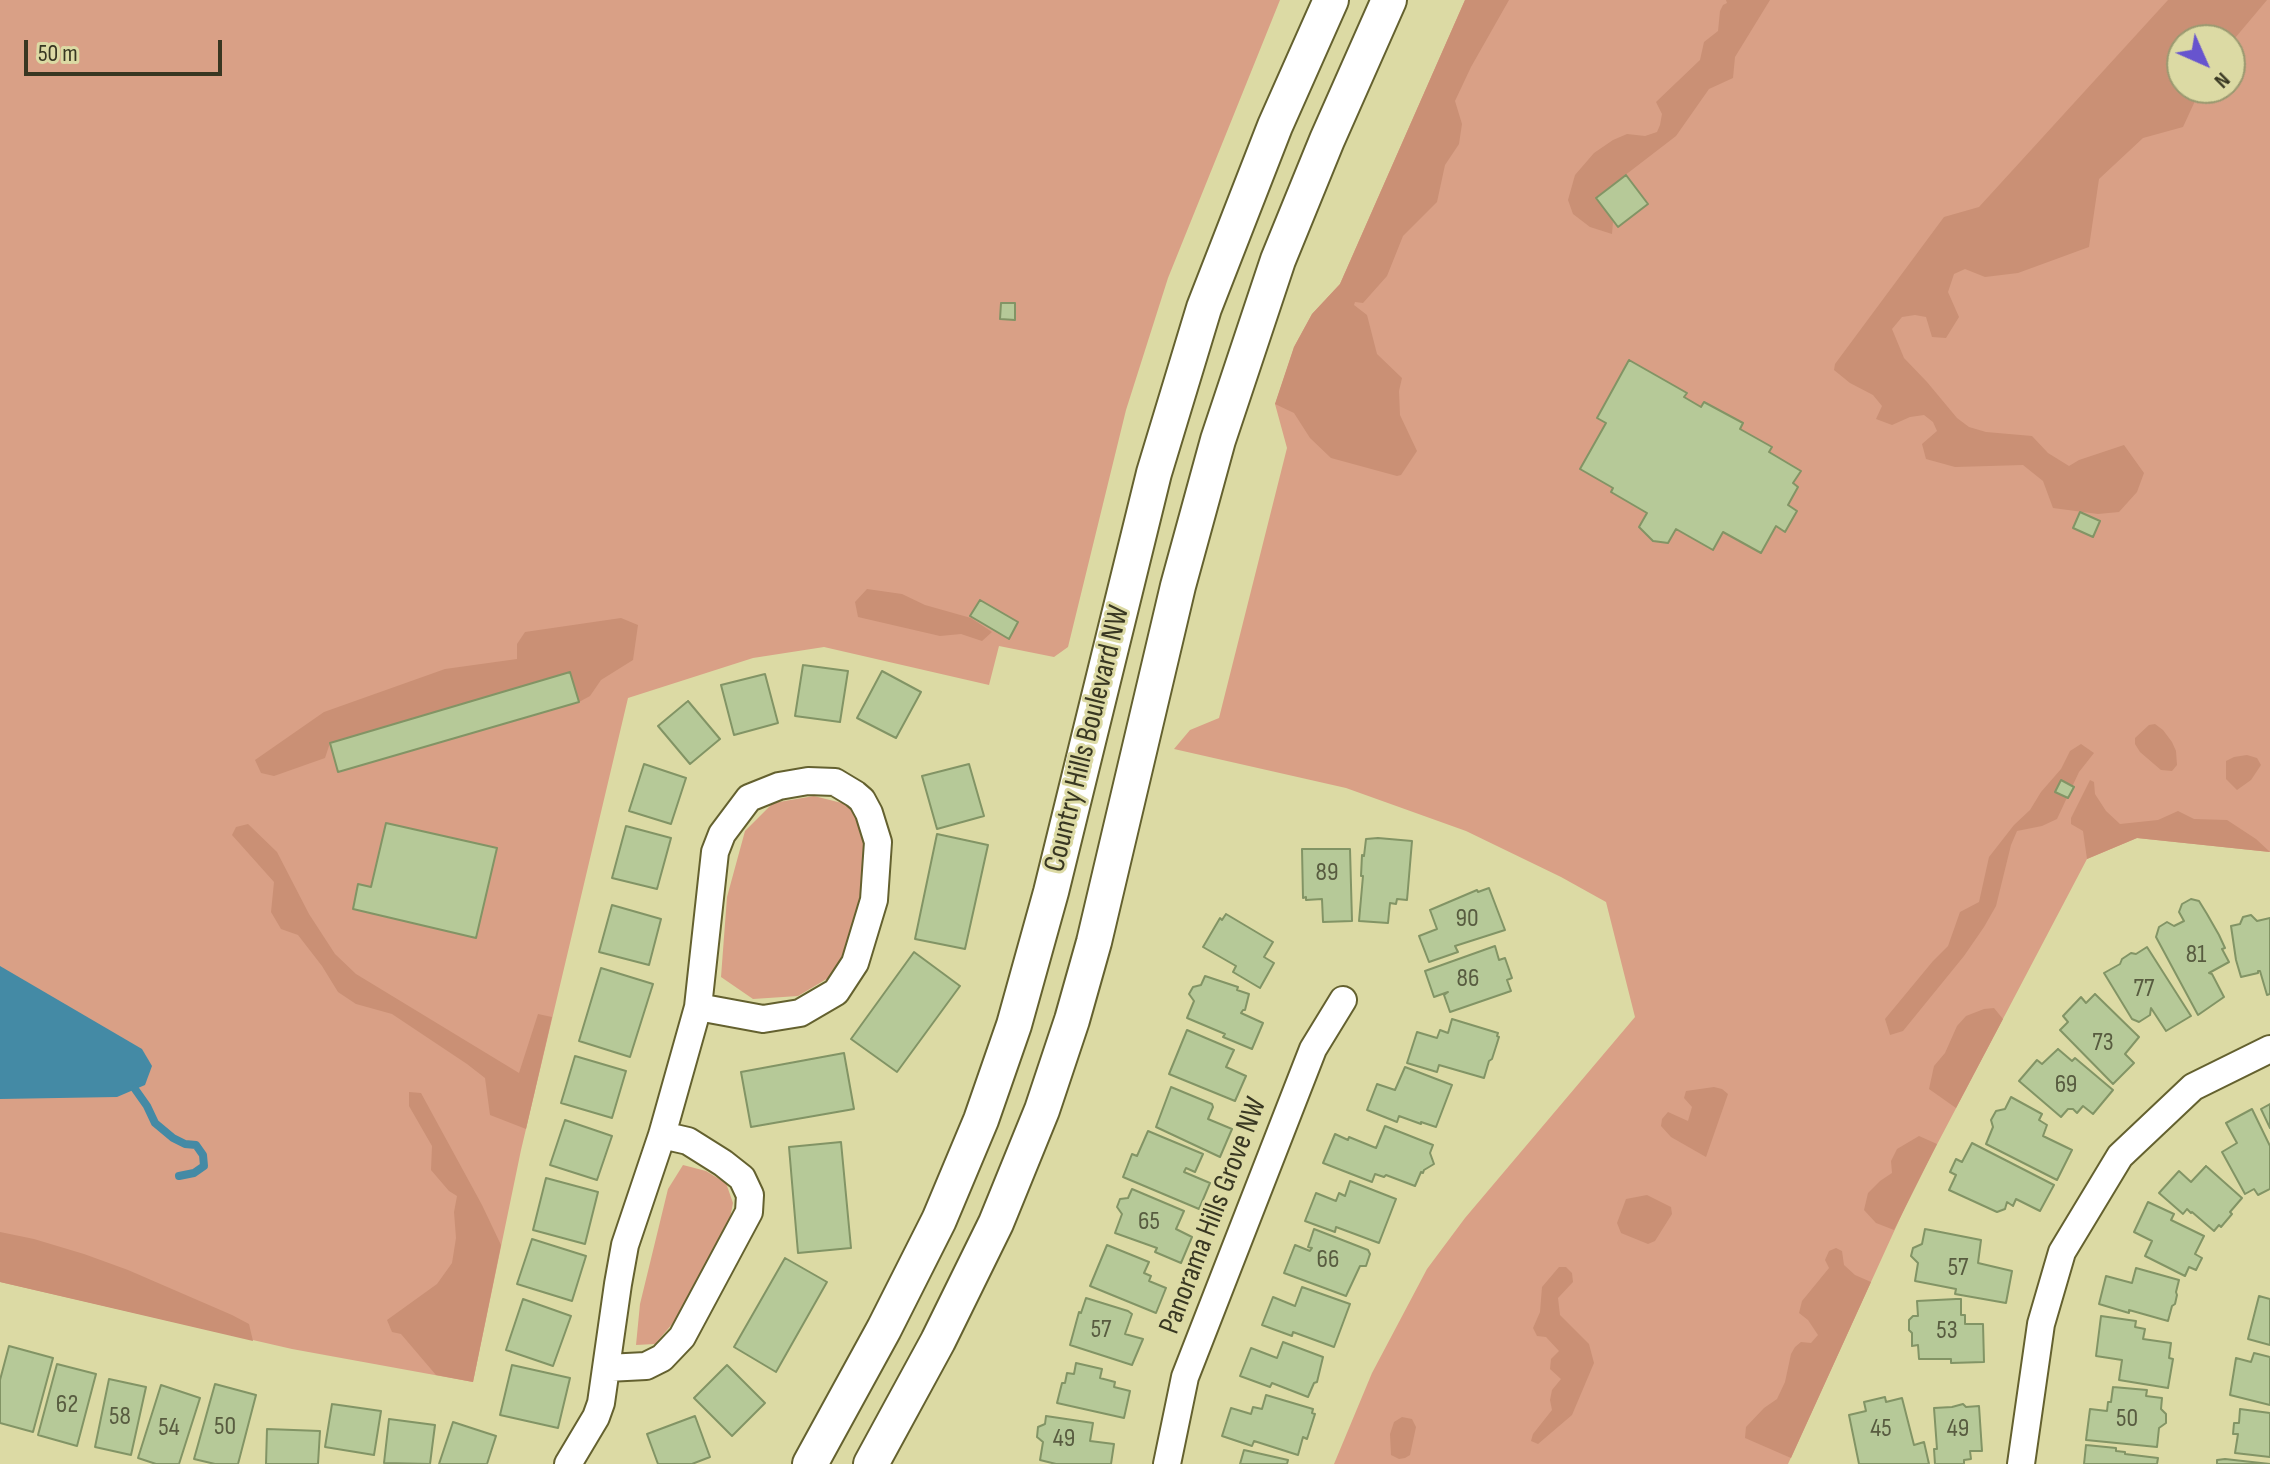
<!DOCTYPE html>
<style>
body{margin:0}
#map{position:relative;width:2270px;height:1464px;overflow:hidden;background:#dcdaa4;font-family:"Sofia Sans Condensed",sans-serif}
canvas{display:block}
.north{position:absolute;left:2166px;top:24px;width:80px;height:80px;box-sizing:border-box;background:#dcdaa4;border:2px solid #9a9970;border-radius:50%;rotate:135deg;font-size:22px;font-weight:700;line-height:32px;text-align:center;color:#383722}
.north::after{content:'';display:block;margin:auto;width:28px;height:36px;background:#6754ce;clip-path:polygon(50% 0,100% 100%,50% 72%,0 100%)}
.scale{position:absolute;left:24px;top:40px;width:198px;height:36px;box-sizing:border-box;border:4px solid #383722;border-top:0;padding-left:10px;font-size:24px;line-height:28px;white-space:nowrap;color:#383722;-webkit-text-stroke:6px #dcdaa4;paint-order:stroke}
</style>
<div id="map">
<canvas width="2270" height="1464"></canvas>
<div class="north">N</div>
<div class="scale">50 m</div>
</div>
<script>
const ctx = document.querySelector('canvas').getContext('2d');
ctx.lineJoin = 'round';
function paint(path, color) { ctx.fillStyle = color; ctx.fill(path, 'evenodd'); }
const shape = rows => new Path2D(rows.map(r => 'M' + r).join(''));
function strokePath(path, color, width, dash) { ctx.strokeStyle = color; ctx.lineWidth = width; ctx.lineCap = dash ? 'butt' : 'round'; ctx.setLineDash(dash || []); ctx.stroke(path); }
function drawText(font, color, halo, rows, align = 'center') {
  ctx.font = font + ' "Sofia Sans Condensed",sans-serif'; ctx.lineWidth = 6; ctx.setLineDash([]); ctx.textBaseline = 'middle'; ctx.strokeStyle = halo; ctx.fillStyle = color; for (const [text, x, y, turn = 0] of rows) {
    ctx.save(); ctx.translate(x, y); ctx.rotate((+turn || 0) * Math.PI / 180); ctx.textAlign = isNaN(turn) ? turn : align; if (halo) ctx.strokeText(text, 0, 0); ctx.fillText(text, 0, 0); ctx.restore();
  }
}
paint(shape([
 [0,0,1280,0,1168,278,1126,410,1068,647,1054,657,999,646,989,685,824,647,753,658,628,698,521,1150,473,1382,292,1349,0,1282],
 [1465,0,2270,0,2270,852,2137,838,2087,859,1912,1192,1788,1464,1334,1464,1372,1373,1427,1269,1465,1218,1635,1017,1606,902,1561,877,1466,831,1346,788,1174,749,1190,730,1219,718,1287,448,1275,404,1294,347,1312,314,1340,284],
 [2182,40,2230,40,2230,88,2182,88],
 [814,796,850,805,862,820,866,836,856,934,840,971,798,996,753,999,721,977,727,897,745,831,773,803],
 [683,1165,706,1171,726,1183,733,1203,728,1228,680,1315,655,1344,636,1345,640,1304,668,1189]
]), '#d9a086');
paint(shape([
 [1465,0,1509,0,1471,67,1455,101,1462,124,1459,144,1445,165,1437,202,1403,236,1387,276,1363,303,1355,302,1354,305,1367,315,1377,354,1402,378,1399,391,1400,415,1417,451,1401,475,1397,476,1331,458,1310,438,1294,413,1275,404,1294,347,1312,314,1340,284],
 [1726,0,1770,0,1735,57,1733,78,1709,89,1676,136,1598,196,1613,222,1612,234,1590,227,1573,214,1568,200,1575,175,1594,153,1613,140,1627,134,1645,136,1657,132,1660,125,1662,114,1656,102,1700,60,1704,42,1718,31,1720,11,1723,5,1727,3],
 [2168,0,2267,0,2230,44,2230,40,2182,40,2182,88,2201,88,2183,127,2143,138,2099,179,2089,247,2018,273,1985,277,1965,269,1954,274,1948,292,1959,317,1946,338,1932,337,1926,317,1915,315,1902,317,1892,329,1904,358,1927,382,1957,418,1969,427,1986,432,2032,436,2048,453,2069,466,2079,460,2124,445,2144,473,2137,492,2119,512,2098,514,2053,508,2043,481,2023,465,1955,467,1926,459,1922,444,1937,431,1933,422,1924,415,1910,417,1892,425,1876,419,1882,406,1873,395,1850,383,1834,370,1835,364,1944,217,1979,207],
 [867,589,902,594,925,605,971,618,992,632,982,641,961,634,940,636,858,617,855,602],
 [621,618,638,625,633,660,601,680,590,696,579,702,570,673,330,743,325,758,274,776,261,773,255,760,324,712,445,669,517,659,517,644,525,632],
 [2155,724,2163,730,2172,742,2176,751,2177,765,2172,771,2161,770,2140,752,2135,744,2135,738,2149,725],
 [2081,744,2094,753,2079,772,2057,819,2042,826,2017,831,2011,845,1996,906,1984,927,1964,956,1903,1031,1890,1035,1885,1019,1933,961,1948,946,1960,912,1979,902,1989,857,2014,825,2030,810,2041,792,2061,769,2070,751],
 [2247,755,2257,758,2261,765,2251,780,2237,790,2226,779,2226,761,2234,757],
 [2090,780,2094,782,2095,794,2106,811,2120,824,2158,820,2178,811,2194,819,2227,820,2256,839,2270,852,2137,838,2087,859,2083,831,2071,824,2071,818],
 [248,824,277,852,309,914,335,954,356,974,519,1073,538,1014,552,1017,526,1129,490,1115,485,1078,467,1064,392,1014,356,1004,338,992,322,966,298,935,281,929,271,912,274,882,232,835,236,827],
 [1994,1008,2003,1019,1956,1108,1929,1089,1934,1066,1945,1053,1957,1026,1966,1016,1984,1009],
 [1714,1087,1722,1089,1728,1094,1706,1157,1671,1137,1661,1126,1662,1119,1668,1112,1688,1121,1692,1107,1684,1098,1686,1091],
 [409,1092,421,1093,482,1205,501,1245,473,1382,436,1375,401,1334,392,1332,387,1320,437,1284,452,1263,456,1238,454,1212,457,1196,449,1191,431,1170,432,1146,409,1106],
 [1919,1136,1937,1144,1894,1230,1876,1223,1864,1210,1868,1193,1880,1181,1892,1173,1891,1161,1897,1149],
 [1647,1195,1671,1207,1672,1214,1655,1241,1648,1244,1621,1233,1617,1223,1626,1199],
 [0,1232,34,1239,84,1254,128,1270,232,1315,249,1324,253,1341,0,1282],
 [1836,1248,1842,1251,1844,1265,1855,1275,1871,1282,1791,1458,1745,1438,1746,1427,1764,1408,1777,1399,1785,1382,1791,1354,1795,1347,1801,1342,1811,1343,1818,1335,1808,1320,1799,1313,1802,1301,1829,1268,1825,1260,1829,1251],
 [1559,1267,1566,1267,1572,1273,1573,1282,1558,1298,1560,1315,1589,1344,1594,1363,1572,1415,1538,1444,1531,1441,1533,1434,1552,1410,1550,1400,1552,1390,1561,1379,1550,1369,1551,1359,1559,1351,1546,1337,1537,1336,1533,1328,1540,1312,1542,1287],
 [1402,1417,1412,1419,1416,1427,1410,1455,1405,1458,1399,1459,1391,1455,1390,1434,1394,1422]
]), '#ca9075');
paint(shape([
 [0,966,142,1049,152,1066,145,1085,117,1097,0,1099]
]), '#448aa5');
strokePath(shape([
 [135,1089,147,1106,155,1123,173,1138,185,1144,196,1145,203,1155,204,1166,194,1173,179,1176]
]), '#448aa5', 8);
const building = shape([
 [1626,175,1648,204,1618,227,1596,198,1626,175],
 [1001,303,1015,303,1015,320,1000,319,1001,303],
 [1629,360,1687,393,1684,397,1701,407,1704,402,1743,423,1740,429,1772,447,1769,452,1801,471,1793,483,1798,487,1788,505,1797,511,1785,532,1776,526,1761,553,1723,532,1713,550,1676,529,1668,543,1653,541,1639,527,1647,513,1611,492,1613,488,1580,469,1606,423,1597,418,1629,360],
 [2080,512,2100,521,2093,537,2073,528,2080,512],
 [980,600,1018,622,1009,639,970,616,980,600],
 [803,665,848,671,840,722,795,716,803,665],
 [882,671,921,692,896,738,857,718,882,671],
 [570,672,579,702,338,772,330,743,570,672],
 [765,674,778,723,734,735,721,685,765,674],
 [688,701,720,739,690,764,658,726,688,701],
 [644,764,686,778,671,824,629,811,644,764],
 [969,764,984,816,937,829,922,776,969,764],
 [2061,780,2074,787,2068,798,2055,792,2061,780],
 [386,823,497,848,476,938,353,909,358,884,371,887,386,823],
 [626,826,671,838,657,889,612,878,626,826],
 [937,834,988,845,965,949,915,939,937,834],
 [1378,838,1412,841,1407,900,1397,899,1396,904,1390,903,1388,923,1359,921,1363,876,1361,876,1362,855,1364,856,1366,839,1378,838],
 [1302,849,1350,849,1352,921,1323,922,1322,899,1306,900,1306,897,1303,898,1302,849],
 [1489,888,1505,930,1455,946,1458,952,1429,962,1419,936,1437,929,1430,910,1477,890,1478,892,1489,888],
 [2191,899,2199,901,2207,914,2219,935,2225,948,2222,949,2229,962,2209,973,2212,974,2224,997,2198,1015,2156,937,2159,927,2167,922,2174,926,2184,921,2179,912,2182,904,2191,899],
 [612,905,661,919,649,965,599,952,612,905],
 [1226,914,1273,942,1264,957,1274,963,1260,988,1233,972,1236,966,1203,947,1220,918,1222,920,1226,914],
 [2251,915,2257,921,2270,918,2270,994,2267,995,2260,971,2258,971,2258,973,2241,977,2236,960,2231,926,2240,924,2243,917,2251,915],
 [1495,946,1499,960,1505,958,1512,978,1507,980,1511,991,1450,1012,1444,995,1448,992,1434,997,1425,971,1495,946],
 [2147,947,2191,1016,2166,1031,2151,1008,2150,1015,2139,1022,2132,1019,2104,973,2120,964,2122,959,2131,953,2136,954,2147,947],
 [914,952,960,986,897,1072,851,1039,914,952],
 [601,968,653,984,630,1057,579,1041,601,968],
 [1205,976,1238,987,1237,990,1249,994,1245,1010,1243,1010,1241,1013,1263,1023,1252,1049,1223,1037,1225,1034,1187,1018,1194,1001,1189,994,1193,987,1201,985,1205,976],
 [2095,994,2139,1037,2125,1054,2134,1063,2113,1084,2060,1030,2068,1022,2063,1016,2081,997,2086,1003,2095,994],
 [1452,1019,1498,1033,1497,1036,1499,1037,1492,1059,1489,1061,1484,1078,1439,1065,1437,1072,1407,1063,1417,1032,1437,1038,1440,1030,1448,1033,1452,1019],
 [1187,1030,1234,1050,1226,1067,1246,1076,1235,1101,1169,1074,1187,1030],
 [2058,1049,2072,1061,2075,1058,2113,1090,2093,1114,2083,1106,2077,1113,2073,1109,2068,1109,2061,1117,2019,1081,2037,1060,2042,1064,2058,1049],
 [844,1053,854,1109,751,1127,741,1072,844,1053],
 [575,1056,626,1071,612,1118,561,1103,575,1056],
 [1405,1067,1452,1085,1436,1127,1421,1122,1421,1124,1399,1116,1397,1122,1367,1110,1377,1084,1395,1090,1405,1067],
 [1171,1087,1212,1104,1213,1107,1208,1119,1232,1129,1220,1157,1156,1127,1171,1087],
 [2011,1097,2042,1114,2039,1120,2047,1125,2043,1136,2072,1150,2057,1180,1986,1144,1993,1127,1991,1120,1996,1111,2005,1109,2011,1097],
 [2270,1104,2270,1128,2261,1109,2270,1104],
 [2252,1109,2270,1146,2270,1189,2258,1195,2254,1189,2245,1194,2222,1152,2237,1143,2226,1123,2252,1109],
 [565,1120,612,1136,597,1180,550,1165,565,1120],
 [1385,1126,1433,1145,1430,1153,1434,1164,1424,1170,1423,1173,1421,1172,1415,1186,1386,1175,1384,1177,1375,1174,1372,1182,1323,1163,1335,1134,1348,1140,1349,1137,1376,1148,1385,1126],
 [1148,1131,1203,1154,1195,1172,1186,1168,1184,1172,1210,1183,1199,1209,1123,1177,1132,1154,1137,1156,1148,1131],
 [841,1142,851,1248,798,1253,789,1147,841,1142],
 [1972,1143,2054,1185,2040,1211,2016,1199,2013,1206,2007,1202,2005,1209,1997,1212,1949,1190,1956,1175,1950,1172,1956,1159,1962,1162,1972,1143],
 [2206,1166,2242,1198,2230,1212,2232,1214,2221,1227,2219,1225,2214,1231,2192,1212,2191,1213,2187,1209,2183,1214,2159,1193,2179,1171,2191,1182,2206,1166],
 [546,1178,598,1192,585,1244,533,1230,546,1178],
 [1350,1181,1396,1199,1379,1243,1336,1227,1335,1232,1305,1221,1316,1193,1336,1201,1339,1193,1345,1196,1350,1181],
 [1132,1189,1184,1211,1176,1229,1192,1237,1181,1263,1155,1252,1157,1248,1115,1233,1122,1214,1117,1207,1120,1199,1128,1198,1132,1189],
 [2148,1202,2174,1214,2171,1220,2204,1236,2195,1254,2202,1258,2196,1270,2189,1267,2185,1276,2145,1256,2152,1241,2134,1232,2148,1202],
 [1314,1229,1368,1250,1370,1254,1366,1266,1360,1266,1346,1296,1284,1273,1295,1245,1310,1251,1312,1248,1308,1247,1314,1229],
 [1925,1229,1981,1240,1978,1263,2012,1271,2006,1303,1955,1294,1956,1289,1915,1281,1918,1263,1911,1256,1913,1248,1922,1244,1925,1229],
 [532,1239,586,1256,572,1301,517,1284,532,1239],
 [1107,1245,1149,1262,1144,1273,1151,1276,1149,1281,1166,1288,1156,1313,1090,1286,1107,1245],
 [785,1258,827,1282,776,1372,734,1347,785,1258],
 [2136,1268,2179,1280,2176,1292,2177,1295,2175,1304,2172,1306,2168,1321,2129,1310,2129,1313,2099,1304,2106,1276,2132,1283,2136,1268],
 [1302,1287,1350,1304,1334,1347,1293,1332,1292,1336,1262,1325,1273,1297,1295,1306,1302,1287],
 [2259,1296,2270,1299,2270,1345,2248,1339,2259,1296],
 [1086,1298,1128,1311,1132,1314,1125,1334,1143,1339,1132,1365,1070,1345,1079,1312,1081,1313,1086,1298],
 [523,1299,571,1316,553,1366,506,1350,523,1299],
 [1956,1299,1961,1299,1961,1315,1965,1315,1965,1324,1983,1324,1984,1362,1951,1363,1951,1359,1919,1359,1918,1345,1912,1346,1912,1333,1909,1330,1909,1320,1913,1316,1918,1316,1917,1301,1956,1299],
 [2101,1316,2136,1321,2135,1327,2145,1329,2143,1339,2171,1343,2169,1358,2173,1359,2168,1388,2119,1380,2122,1360,2096,1356,2101,1316],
 [1283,1342,1323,1357,1317,1382,1314,1383,1308,1397,1272,1383,1270,1387,1240,1376,1251,1348,1277,1358,1283,1342],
 [9,1346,53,1358,33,1432,0,1423,0,1380,9,1346],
 [2254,1353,2270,1357,2270,1405,2230,1395,2236,1358,2251,1362,2254,1353],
 [1076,1363,1102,1369,1100,1378,1115,1382,1114,1387,1130,1391,1124,1418,1057,1403,1062,1383,1065,1383,1067,1373,1074,1374,1076,1363],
 [57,1364,96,1374,77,1446,38,1435,57,1364],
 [512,1365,570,1378,558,1428,500,1415,512,1365],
 [727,1365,765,1403,732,1436,694,1398,727,1365],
 [109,1379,146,1387,131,1455,95,1447,109,1379],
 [215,1384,256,1395,238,1464,215,1464,194,1459,215,1384],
 [161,1385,200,1398,179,1464,156,1464,138,1458,161,1385],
 [2113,1387,2147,1390,2146,1396,2162,1398,2161,1409,2166,1414,2166,1423,2159,1428,2157,1447,2086,1440,2090,1409,2107,1411,2108,1402,2111,1402,2113,1387],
 [1266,1395,1313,1409,1312,1413,1315,1414,1307,1439,1303,1437,1298,1455,1254,1441,1252,1446,1222,1436,1231,1408,1251,1414,1253,1407,1262,1409,1266,1395],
 [1885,1397,1886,1402,1902,1398,1914,1445,1924,1442,1929,1464,1859,1464,1849,1415,1866,1411,1864,1402,1885,1397],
 [332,1404,381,1411,374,1455,325,1447,332,1404],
 [1963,1404,1966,1407,1979,1406,1982,1451,1970,1451,1971,1459,1964,1460,1964,1464,1935,1464,1934,1449,1937,1449,1934,1408,1952,1407,1963,1404],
 [2240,1409,2270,1413,2270,1457,2235,1453,2238,1434,2233,1434,2234,1423,2239,1423,2240,1409],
 [695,1416,710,1457,692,1464,658,1464,647,1434,695,1416],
 [1046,1416,1093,1423,1090,1441,1114,1444,1111,1464,1056,1464,1040,1460,1043,1442,1037,1437,1038,1427,1045,1424,1046,1416],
 [389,1419,435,1425,430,1464,384,1463,389,1419],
 [453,1422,496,1436,487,1464,439,1464,453,1422],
 [267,1429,320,1431,318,1464,266,1464,267,1429],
 [2086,1445,2116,1448,2116,1451,2125,1452,2125,1454,2158,1458,2157,1464,2084,1464,2086,1445],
 [1244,1450,1288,1460,1287,1464,1240,1464,1244,1450],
 [2225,1459,2270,1464,2217,1464,2217,1460,2225,1459]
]);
paint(building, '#b6c998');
strokePath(building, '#829465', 2);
const minor = shape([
 [607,1368,646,1366,662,1358,682,1337,749,1212,750,1195,742,1178,723,1163,688,1141,662,1135],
 [568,1464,596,1417,601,1403,618,1284,625,1245,662,1135,698,1007,715,852,722,834,749,798,779,786,808,781,835,782,855,794,862,800,869,813,878,842,874,900,855,963,836,992,800,1013,763,1019,698,1007],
 [1167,1464,1185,1377,1313,1049,1343,1000],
 [2021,1464,2041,1324,2062,1252,2120,1156,2193,1087,2270,1049]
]);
const major = shape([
 [810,1464,884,1329,939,1220,981,1120,1014,1025,1051,892,1154,473,1204,308,1275,126,1331,0],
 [871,1464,938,1341,996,1223,1042,1110,1072,1020,1094,942,1178,586,1218,440,1278,260,1327,140,1389,0]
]);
strokePath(minor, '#64612f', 30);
strokePath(major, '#64612f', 38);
strokePath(minor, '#fff', 26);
strokePath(major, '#fff', 34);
drawText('26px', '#585c40', null, [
 ["89",1327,873],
 ["90",1467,919],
 ["81",2196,955],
 ["86",1468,979],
 ["77",2144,989],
 ["73",2103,1043],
 ["69",2066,1085],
 ["65",1149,1222],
 ["66",1328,1260],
 ["57",1958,1268],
 ["57",1101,1330],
 ["53",1947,1331],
 ["62",67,1405],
 ["58",120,1417],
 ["50",2127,1419],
 ["50",225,1427],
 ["54",169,1428],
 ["45",1881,1429],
 ["49",1958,1429],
 ["49",1064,1439]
]);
drawText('30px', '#383722', '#dcdaa4', [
 ["Country Hills Boulevard NW",1088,739,-76],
 ["Panorama Hills Grove NW",1214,1216,-69]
]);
</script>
